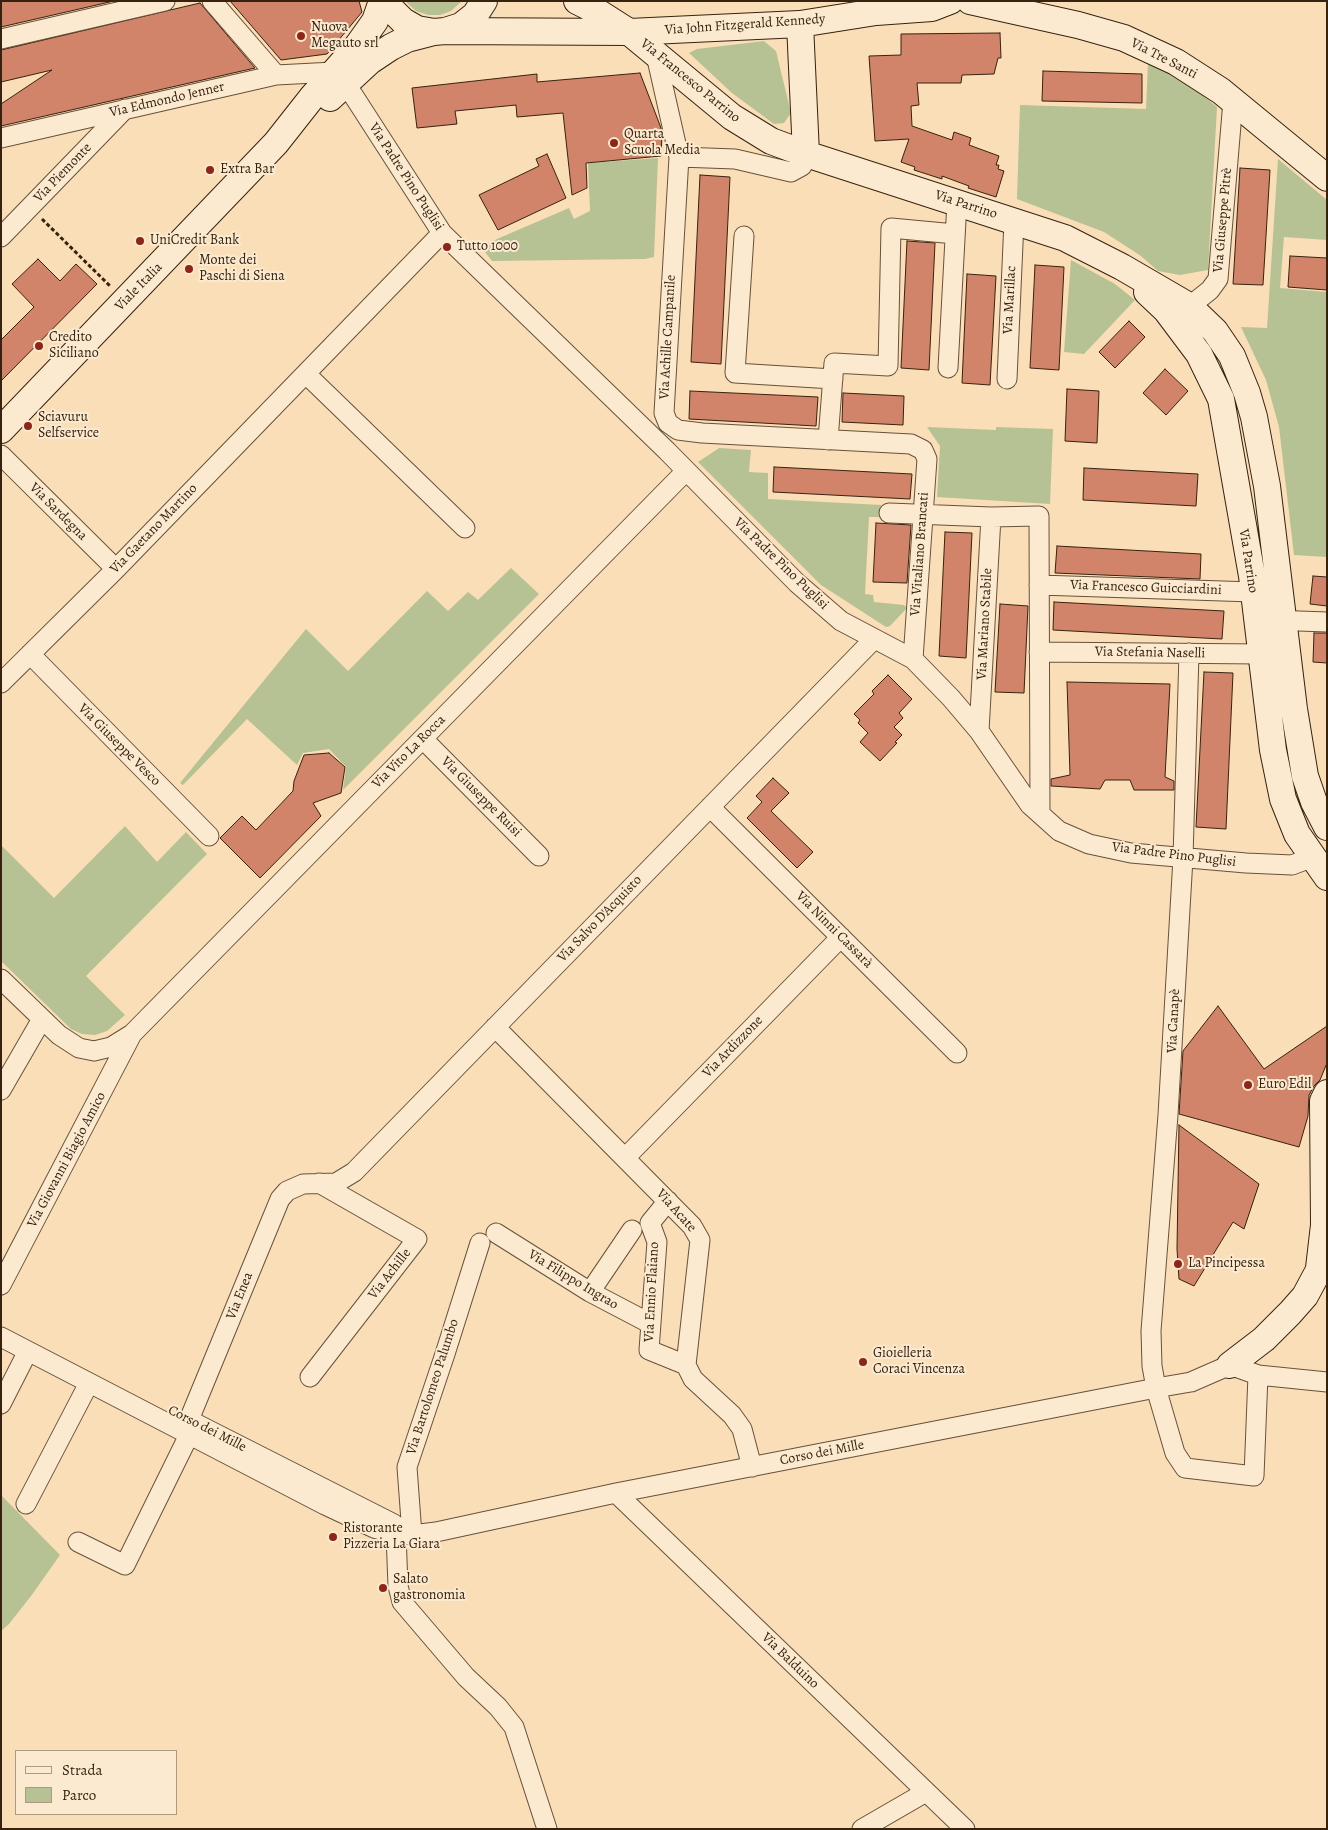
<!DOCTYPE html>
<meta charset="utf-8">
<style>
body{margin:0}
#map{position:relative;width:1328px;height:1830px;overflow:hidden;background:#f9deb7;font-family:Alegreya,serif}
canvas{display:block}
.frame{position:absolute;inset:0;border:2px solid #372210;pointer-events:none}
.legend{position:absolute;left:15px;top:1750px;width:162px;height:65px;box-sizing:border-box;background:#fbead0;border:1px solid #ad9a83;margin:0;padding:6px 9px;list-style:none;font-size:15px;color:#372210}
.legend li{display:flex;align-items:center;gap:10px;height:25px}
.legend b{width:25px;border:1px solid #ad9a83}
</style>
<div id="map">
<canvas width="1328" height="1830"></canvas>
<div class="frame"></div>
<ul class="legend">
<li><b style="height:6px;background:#fbead0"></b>Strada</li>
<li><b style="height:14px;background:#b7c294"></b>Parco</li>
</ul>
</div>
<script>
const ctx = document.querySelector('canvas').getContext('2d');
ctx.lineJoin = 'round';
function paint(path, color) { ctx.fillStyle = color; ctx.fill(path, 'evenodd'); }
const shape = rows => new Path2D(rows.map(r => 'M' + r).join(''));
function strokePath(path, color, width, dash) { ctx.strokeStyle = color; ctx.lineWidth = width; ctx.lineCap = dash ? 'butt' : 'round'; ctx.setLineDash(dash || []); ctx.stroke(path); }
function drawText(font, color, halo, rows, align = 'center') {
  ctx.font = font + ' Alegreya,serif'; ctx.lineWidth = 4; ctx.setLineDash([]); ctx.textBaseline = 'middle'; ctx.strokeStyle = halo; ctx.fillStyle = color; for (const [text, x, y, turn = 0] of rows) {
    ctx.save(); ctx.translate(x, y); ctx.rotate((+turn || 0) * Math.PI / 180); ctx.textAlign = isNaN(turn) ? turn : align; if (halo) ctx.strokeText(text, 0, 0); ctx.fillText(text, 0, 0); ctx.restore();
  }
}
paint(shape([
 [405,1,462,1,451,11,440,15,428,15,416,11],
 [764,41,776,51,791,113,784,123,774,124,732,93,689,53,697,49],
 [1148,62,1190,85,1217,107,1208,270,1180,275,1158,271,1141,256,1104,232,1017,199,1020,105,1146,109],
 [658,158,654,257,645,259,492,261,481,247,497,239,569,208,574,219,590,211,588,163],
 [1278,159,1327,200,1327,240,1284,237,1280,288,1327,292,1327,557,1294,555,1279,427,1266,380,1241,327,1267,328],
 [1071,260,1115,284,1135,300,1084,354,1064,352],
 [927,427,996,430,996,427,1053,429,1050,504,937,497,940,446],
 [719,448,751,450,749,472,768,473,768,499,881,505,879,517,869,517,865,594,873,595,874,602,904,605,907,608,890,626,886,627,821,585,698,462],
 [511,568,539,594,343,790,346,767,329,749,303,753,297,765,247,719,183,785,180,783,306,629,348,671,427,591,448,611,468,592,478,600],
 [125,826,157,862,186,832,207,854,86,976,125,1015,107,1031,95,1035,82,1034,71,1029,1,961,1,845,54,898],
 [1,1495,60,1555,31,1596,9,1624,1,1631]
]), '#b7c294');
const building = shape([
 [1,1,114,1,1,27,1,1],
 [230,1,359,1,362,12,327,54,281,60,230,1],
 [200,3,255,68,1,126,1,104,52,70,1,82,1,50,200,3],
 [1000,33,1001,58,998,58,994,74,962,75,961,83,917,83,919,105,911,106,912,126,952,140,954,132,971,138,969,145,999,156,996,165,999,165,998,169,1004,171,996,197,968,188,969,186,942,176,942,179,914,170,915,167,901,162,909,139,875,141,869,56,901,55,901,34,1000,33],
 [1043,71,1142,74,1142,103,1042,101,1043,71],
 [640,73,661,128,662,134,661,156,586,163,587,188,572,195,563,113,517,117,516,105,455,111,457,124,417,128,412,88,537,74,537,82,640,73],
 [547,154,566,198,498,230,479,195,539,166,536,159,547,154],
 [1240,168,1270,170,1263,285,1233,284,1240,168],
 [700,175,730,177,721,364,691,362,700,175],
 [907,241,935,243,929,370,901,368,907,241],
 [1290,256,1327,258,1327,290,1288,287,1290,256],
 [38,259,60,281,76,264,97,284,1,381,1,340,34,307,12,284,38,259],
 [1035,265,1064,267,1059,370,1030,368,1035,265],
 [967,274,996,276,990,385,962,383,967,274],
 [1129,321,1145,337,1115,368,1099,352,1129,321],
 [1165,369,1188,391,1166,415,1143,393,1165,369],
 [1067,389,1099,391,1097,443,1065,441,1067,389],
 [690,391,818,397,816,426,689,419,690,391],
 [843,393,904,396,903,425,842,422,843,393],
 [774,467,912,474,910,499,773,492,774,467],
 [1084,468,1198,474,1196,506,1083,500,1084,468],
 [876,523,911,525,907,583,873,582,876,523],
 [945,532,972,533,966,658,939,656,945,532],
 [1057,546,1201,554,1200,579,1055,573,1057,546],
 [1313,576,1327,577,1327,606,1310,604,1313,576],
 [1054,602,1224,611,1222,639,1053,630,1054,602],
 [1000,604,1028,606,1024,693,995,692,1000,604],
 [1314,633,1327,633,1327,663,1313,662,1314,633],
 [1204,672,1233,673,1226,829,1196,827,1204,672],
 [888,675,912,699,899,713,903,718,894,727,902,735,895,742,897,743,880,761,860,742,868,733,858,723,860,720,854,714,874,694,872,691,888,675],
 [1067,682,1170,684,1165,777,1174,781,1174,790,1134,790,1130,780,1105,780,1100,789,1051,786,1051,779,1070,775,1067,682],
 [329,753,345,767,341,793,313,803,321,816,260,878,220,838,242,816,256,830,293,791,294,781,304,755,329,753],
 [773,778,789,793,771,811,813,852,797,868,747,818,762,802,756,796,773,778],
 [1218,1006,1264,1069,1327,1026,1327,1063,1320,1080,1314,1086,1309,1095,1308,1116,1299,1147,1179,1114,1183,1051,1218,1006],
 [1179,1125,1259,1184,1244,1229,1233,1222,1194,1286,1179,1279,1177,1249,1179,1125]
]);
paint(building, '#d1846a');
strokePath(building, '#372210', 1);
const street = shape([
 [212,1,276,75],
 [1,39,165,1],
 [656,55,679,157,664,413,668,423,678,430,702,433,911,444,923,450,927,459,913,659],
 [346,84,442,233,667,451,797,583,841,621,913,659,951,698,979,731,1030,805,1059,831,1089,844,1131,853,1246,863,1292,865,1313,857],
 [1,138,276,75,334,72],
 [679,157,735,159,791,172,802,166,806,154],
 [744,236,735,373,833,379],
 [1,237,125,109],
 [1180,314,1210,290,1218,279,1233,101],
 [948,368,957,202],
 [306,374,465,528],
 [1007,379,1014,221],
 [828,440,834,363,888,366,891,228,955,234],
 [1,455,116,569],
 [889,513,991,517,1039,516,1040,814],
 [1039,585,1253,592],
 [1271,620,1327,622],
 [1039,652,1261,654],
 [30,654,209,836],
 [1,683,116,569,442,233],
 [979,731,991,517],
 [423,739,539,856],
 [710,807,957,1053],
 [1,979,59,1035,79,1048,94,1051,111,1047,132,1034,686,471],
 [495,1027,692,1226,700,1240,686,1365,693,1379,732,1415,742,1429,752,1467],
 [1,1090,42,1019],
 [625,1158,841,937],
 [668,1201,650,1223,657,1242,649,1350,686,1365],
 [496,1233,590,1292,651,1324],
 [1,1285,132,1034],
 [590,1292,632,1230],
 [1,1337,325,1505,374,1528,396,1534,412,1535,436,1532,616,1493,1156,1388,1191,1382,1230,1365,1258,1375,1254,1476,1185,1468,1175,1453,1156,1388,1152,1366,1151,1331,1168,1115,1183,858,1189,653],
 [1258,1375,1327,1382],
 [310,1377,417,1239,319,1183],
 [1,1404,28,1351],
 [191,1421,394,1524],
 [184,1432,280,1199,287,1191,303,1184,336,1183,354,1172,874,639],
 [616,1493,965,1829],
 [26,1504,89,1383],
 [396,1534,398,1586,402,1602,466,1677,498,1707,514,1727,547,1829],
 [412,1535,407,1467,445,1354,480,1243],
 [78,1542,125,1565,189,1435],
 [862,1829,926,1792]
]);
const secondary = shape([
 [387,1,391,9,403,21,417,29,434,32,445,31,461,26,475,15,484,1],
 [577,1,593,9,629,32,732,117,771,141,806,154,1065,238,1122,267,1189,306,1215,331,1232,356,1247,393,1254,417,1267,486,1294,709,1305,776,1314,802,1327,827],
 [970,1,1078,25,1124,38,1176,62,1221,91,1327,178],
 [800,24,806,154],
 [445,31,629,32,800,24,876,12,932,8,950,1],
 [330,98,370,61,391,47,407,39,434,32],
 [1147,292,1166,310,1199,354,1221,399,1252,576,1273,750,1283,799,1297,834,1327,877],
 [1,430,276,143,313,96,358,45,375,21,382,1],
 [1319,1268,1324,1225,1323,1101,1327,1093],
 [1230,1365,1264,1339,1290,1313,1305,1296,1327,1255]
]);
strokePath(street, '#68513a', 21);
strokePath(secondary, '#372210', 28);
strokePath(shape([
 [42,219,110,286]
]), '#372210', 3, [4, 2.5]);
strokePath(street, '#fbead0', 19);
strokePath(secondary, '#fbead0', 26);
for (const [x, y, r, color] of [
 [301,36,5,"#8f2418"],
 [614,143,5,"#8f2418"],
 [210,170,5,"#8f2418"],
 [140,241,5,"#8f2418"],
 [447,247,5,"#8f2418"],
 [189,269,5,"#8f2418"],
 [39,346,5,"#8f2418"],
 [28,426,5,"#8f2418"],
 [1248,1085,5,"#8f2418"],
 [1178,1264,5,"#8f2418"],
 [863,1362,5,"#8f2418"],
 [333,1537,5,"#8f2418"],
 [383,1588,5,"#8f2418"]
]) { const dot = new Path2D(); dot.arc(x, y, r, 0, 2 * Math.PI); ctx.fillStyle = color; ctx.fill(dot); strokePath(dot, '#fbead0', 2); }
drawText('14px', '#372210', '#fbead0', [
 ["Via John Fitzgerald Kennedy",745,25,-4],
 ["Via Tre Santi",1164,59,27],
 ["Via Francesco Parrino",690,81,39],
 ["Via Edmondo Jenner",167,100,-13],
 ["Via Piemonte",63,173,-46],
 ["Via Padre Pino Puglisi",406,177,57],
 ["Via Parrino",966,205,18],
 ["Via Giuseppe Pitrè",1223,220,-85],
 ["Viale Italia",139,287,-46],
 ["Via Marillac",1010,300,-87],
 ["Via Achille Campanile",668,337,-87],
 ["Via Sardegna",58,512,45],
 ["Via Gaetano Martino",154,529,-46],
 ["Via Vitaliano Brancati",920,554,-86],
 ["Via Parrino",1248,561,81],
 ["Via Padre Pino Puglisi",781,564,44],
 ["Via Francesco Guicciardini",1146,588,2],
 ["Via Mariano Stabile",985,624,-87],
 ["Via Stefania Naselli",1150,653,1],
 ["Via Giuseppe Vesco",119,745,45],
 ["Via Vito La Rocca",409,752,-45],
 ["Via Giuseppe Ruisi",481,797,45],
 ["Via Padre Pino Puglisi",1174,855,7],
 ["Via Salvo D'Acquisto",600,919,-46],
 ["Via Ninni Cassarà",834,930,45],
 ["Via Canapè",1174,1021,-87],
 ["Via Ardizzone",733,1047,-46],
 ["Via Giovanni Biagio Amico",67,1160,-62],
 ["Via Acate",676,1211,48],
 ["Via Achille",390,1274,-52],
 ["Via Filippo Ingrao",573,1280,31],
 ["Via Ennio Flaiano",652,1292,-87],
 ["Via Enea",240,1296,-68],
 ["Via Bartolomeo Palumbo",433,1387,-72],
 ["Corso dei Mille",207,1429,27],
 ["Corso dei Mille",822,1453,-11],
 ["Via Balduino",790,1661,44]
]);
drawText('14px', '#372210', '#fbead0', [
 ["Nuova",311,28],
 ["Megauto srl",311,44],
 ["Quarta",624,135],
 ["Scuola Media",624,151],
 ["Extra Bar",220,170],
 ["UniCredit Bank",150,241],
 ["Tutto 1000",457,247],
 ["Monte dei",199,261],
 ["Paschi di Siena",199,277],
 ["Credito",49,338],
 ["Siciliano",49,354],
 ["Sciavuru",38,418],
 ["Selfservice",38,434],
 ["Euro Edil",1258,1085],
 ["La Pincipessa",1188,1264],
 ["Gioielleria",873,1354],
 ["Coraci Vincenza",873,1370],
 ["Ristorante",343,1529],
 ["Pizzeria La Giara",343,1545],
 ["Salato",393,1580],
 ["gastronomia",393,1596]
], 'left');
</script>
